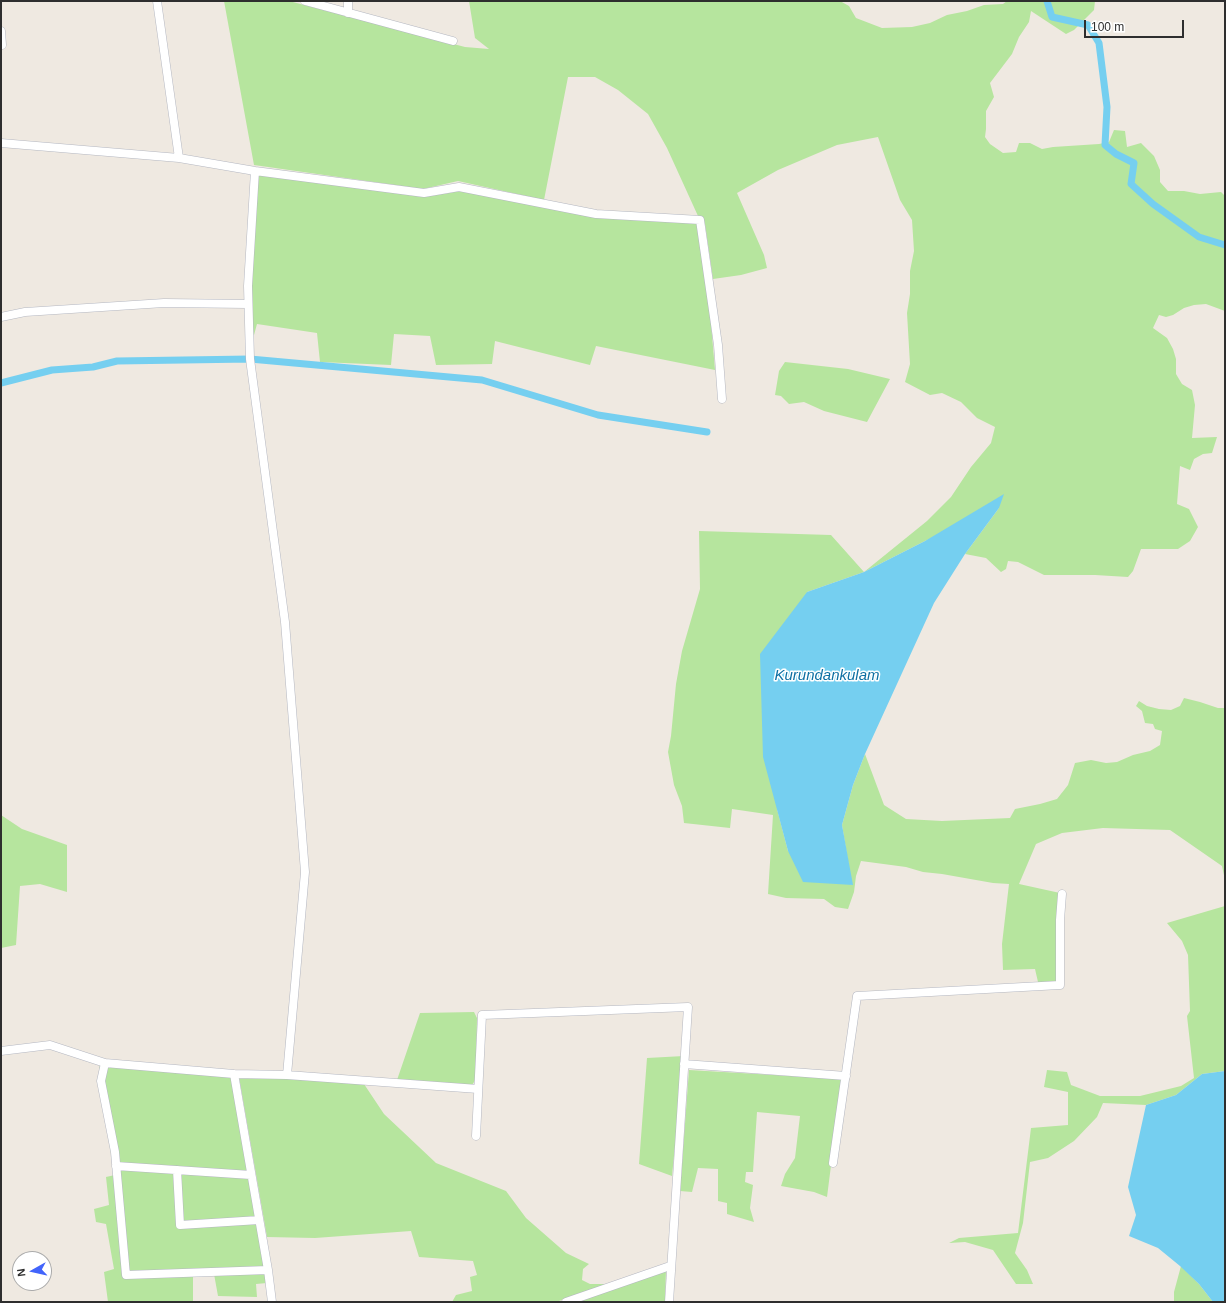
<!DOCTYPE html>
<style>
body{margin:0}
#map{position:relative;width:1226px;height:1303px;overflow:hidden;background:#efe9e1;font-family:Helvetica,sans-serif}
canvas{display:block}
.frame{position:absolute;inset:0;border:2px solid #2e2e2e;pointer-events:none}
.north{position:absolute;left:12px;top:1251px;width:40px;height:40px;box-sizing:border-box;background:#fff;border:1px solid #ababab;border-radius:50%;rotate:262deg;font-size:11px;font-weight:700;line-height:16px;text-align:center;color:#2e2e2e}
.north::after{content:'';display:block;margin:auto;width:14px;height:18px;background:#4264fb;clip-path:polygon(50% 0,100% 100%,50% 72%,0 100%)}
.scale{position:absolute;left:1084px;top:20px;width:100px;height:18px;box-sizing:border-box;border:2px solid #2e2e2e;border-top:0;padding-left:5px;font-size:12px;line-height:14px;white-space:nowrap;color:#2e2e2e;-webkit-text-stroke:3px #fff;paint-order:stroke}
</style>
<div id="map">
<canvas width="1226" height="1303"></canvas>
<div class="frame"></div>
<div class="north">N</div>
<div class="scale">100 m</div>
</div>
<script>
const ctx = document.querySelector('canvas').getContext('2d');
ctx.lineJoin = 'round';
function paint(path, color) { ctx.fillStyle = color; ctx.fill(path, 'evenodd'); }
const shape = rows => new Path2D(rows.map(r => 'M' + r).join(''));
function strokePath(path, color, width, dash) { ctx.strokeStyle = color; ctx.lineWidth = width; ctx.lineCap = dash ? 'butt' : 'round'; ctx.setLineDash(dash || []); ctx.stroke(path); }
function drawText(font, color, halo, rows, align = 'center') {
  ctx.font = font + ' Helvetica,sans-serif'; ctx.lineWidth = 3; ctx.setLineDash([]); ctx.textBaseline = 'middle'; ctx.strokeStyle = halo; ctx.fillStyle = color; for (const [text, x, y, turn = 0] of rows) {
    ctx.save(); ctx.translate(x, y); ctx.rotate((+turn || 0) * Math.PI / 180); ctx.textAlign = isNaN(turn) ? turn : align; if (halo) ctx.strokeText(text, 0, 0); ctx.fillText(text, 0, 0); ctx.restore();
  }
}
paint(shape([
 [224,1,289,1,465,47,489,49,475,38,469,1,840,1,849,6,856,18,882,28,912,27,930,23,947,15,967,11,984,5,1003,4,1007,1,1095,1,1094,10,1074,30,1066,34,1031,11,1029,22,1019,37,1012,54,990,83,994,97,986,111,986,129,985,137,990,144,1003,153,1016,152,1019,143,1030,143,1042,149,1053,147,1099,144,1109,142,1114,130,1125,131,1127,147,1141,143,1154,156,1160,170,1160,182,1168,191,1184,191,1200,194,1221,192,1225,196,1225,311,1206,304,1194,305,1184,308,1173,315,1166,317,1159,315,1153,328,1167,338,1173,349,1176,359,1176,374,1182,384,1192,390,1195,405,1192,438,1217,437,1212,453,1203,454,1194,459,1190,470,1180,466,1177,504,1189,509,1198,527,1190,541,1178,549,1141,549,1133,571,1128,577,1095,575,1044,575,1018,562,1008,561,1006,569,1001,572,986,558,965,554,999,508,925,541,864,572,807,592,777,809,788,851,852,885,842,825,853,785,865,754,884,805,906,819,942,821,1010,818,1015,809,1040,804,1057,799,1068,785,1075,763,1091,760,1106,763,1117,762,1133,755,1150,751,1160,745,1162,731,1155,729,1153,724,1145,723,1142,711,1136,706,1139,701,1147,706,1159,709,1171,710,1180,706,1184,698,1200,702,1218,708,1225,708,1225,880,1222,866,1170,830,1103,828,1062,833,1036,844,1019,884,1060,893,1058,982,1038,982,1035,969,1003,970,1002,944,1009,884,993,883,942,874,923,872,906,867,861,861,856,876,854,892,848,909,835,907,824,899,786,898,768,894,773,815,732,809,730,828,684,823,682,806,674,785,668,752,671,736,676,684,682,651,700,589,699,531,831,535,864,572,927,521,951,497,971,467,991,443,995,427,977,418,961,402,942,393,930,395,905,382,910,364,907,313,910,294,910,271,914,251,912,220,900,200,878,137,837,145,778,170,737,193,764,255,767,268,741,275,713,279,705,224,698,216,667,148,648,114,618,90,595,77,568,77,544,200,458,181,423,189,254,165],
 [257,175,424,197,460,191,594,217,698,223,708,289,715,370,596,346,590,365,495,341,492,364,436,365,430,336,394,334,391,365,320,362,317,333,257,324,254,335,250,335,250,286],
 [785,362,848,369,890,379,867,422,824,411,804,402,789,404,781,396,775,395,779,371],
 [1,815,22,829,67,845,67,892,40,884,20,886,16,945,1,948],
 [1225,906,1225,1071,1202,1074,1176,1095,1146,1105,1103,1103,1097,1117,1074,1141,1048,1158,1030,1162,1023,1223,1015,1253,1027,1270,1033,1284,1016,1284,993,1250,965,1242,949,1243,959,1238,1018,1233,1031,1128,1068,1125,1068,1092,1044,1087,1047,1070,1067,1072,1071,1085,1100,1096,1140,1096,1181,1086,1194,1078,1187,1016,1190,1011,1188,955,1182,941,1167,923],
 [474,1012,477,1018,476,1079,472,1085,397,1080,420,1013],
 [684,1056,672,1176,639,1164,647,1058],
 [100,1064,231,1076,267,1283,256,1284,257,1297,218,1296,214,1274,193,1275,193,1302,108,1302,104,1272,114,1269,106,1224,96,1222,94,1209,109,1205,106,1177,115,1175,98,1081],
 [689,1070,842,1079,827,1197,814,1192,781,1186,785,1174,795,1158,800,1116,757,1112,753,1172,746,1172,745,1182,753,1185,750,1208,754,1222,727,1214,727,1203,718,1201,718,1169,698,1168,692,1192,680,1191],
 [239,1077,271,1077,364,1084,384,1114,436,1163,506,1191,526,1218,566,1253,589,1264,583,1269,582,1280,590,1284,608,1284,556,1302,452,1302,456,1295,472,1291,470,1277,477,1275,473,1261,419,1257,411,1231,315,1238,267,1237],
 [1181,1266,1199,1284,1213,1302,1174,1302,1174,1292],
 [666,1269,665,1302,571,1302]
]), '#b6e59e');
paint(shape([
 [1004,494,999,508,965,554,934,603,865,754,853,785,842,825,853,885,803,882,788,851,763,757,760,654,807,592,864,572,925,541],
 [1225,1071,1225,1302,1213,1302,1199,1284,1180,1266,1158,1248,1129,1236,1136,1215,1128,1187,1146,1105,1176,1095,1202,1074]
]), '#75cff0');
strokePath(shape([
 [1047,1,1052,17,1088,25,1099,43,1107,107,1105,145,1116,154,1134,163,1131,184,1153,204,1199,237,1225,245],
 [1,383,52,370,93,367,117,361,250,359,482,380,598,415,707,432]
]), '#75cff0', 7);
const minor = shape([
 [157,1,179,158],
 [305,1,453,41],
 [348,13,348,1],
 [1,31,2,45],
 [1,143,179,158,255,171,424,193,459,187,596,214,700,220,718,345,722,399],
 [255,171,248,286,250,359,285,622,305,872,287,1075],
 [1,317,25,312,164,303,248,304],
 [1,1051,50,1045,105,1063,234,1074,287,1075,478,1089],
 [105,1063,101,1081,115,1152,126,1275,268,1270],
 [684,1064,846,1076],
 [234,1074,268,1270,272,1302],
 [476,1136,482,1015,688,1007,669,1302],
 [833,1163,857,996,1060,985,1060,920,1062,894],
 [116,1166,251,1175],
 [177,1170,180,1225,259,1220],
 [566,1302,670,1266]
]);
strokePath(minor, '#b4b7c1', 9);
strokePath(minor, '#fff', 8);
drawText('italic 15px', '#0d6fa3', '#fff', [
 ["Kurundankulam",827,676]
]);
</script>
